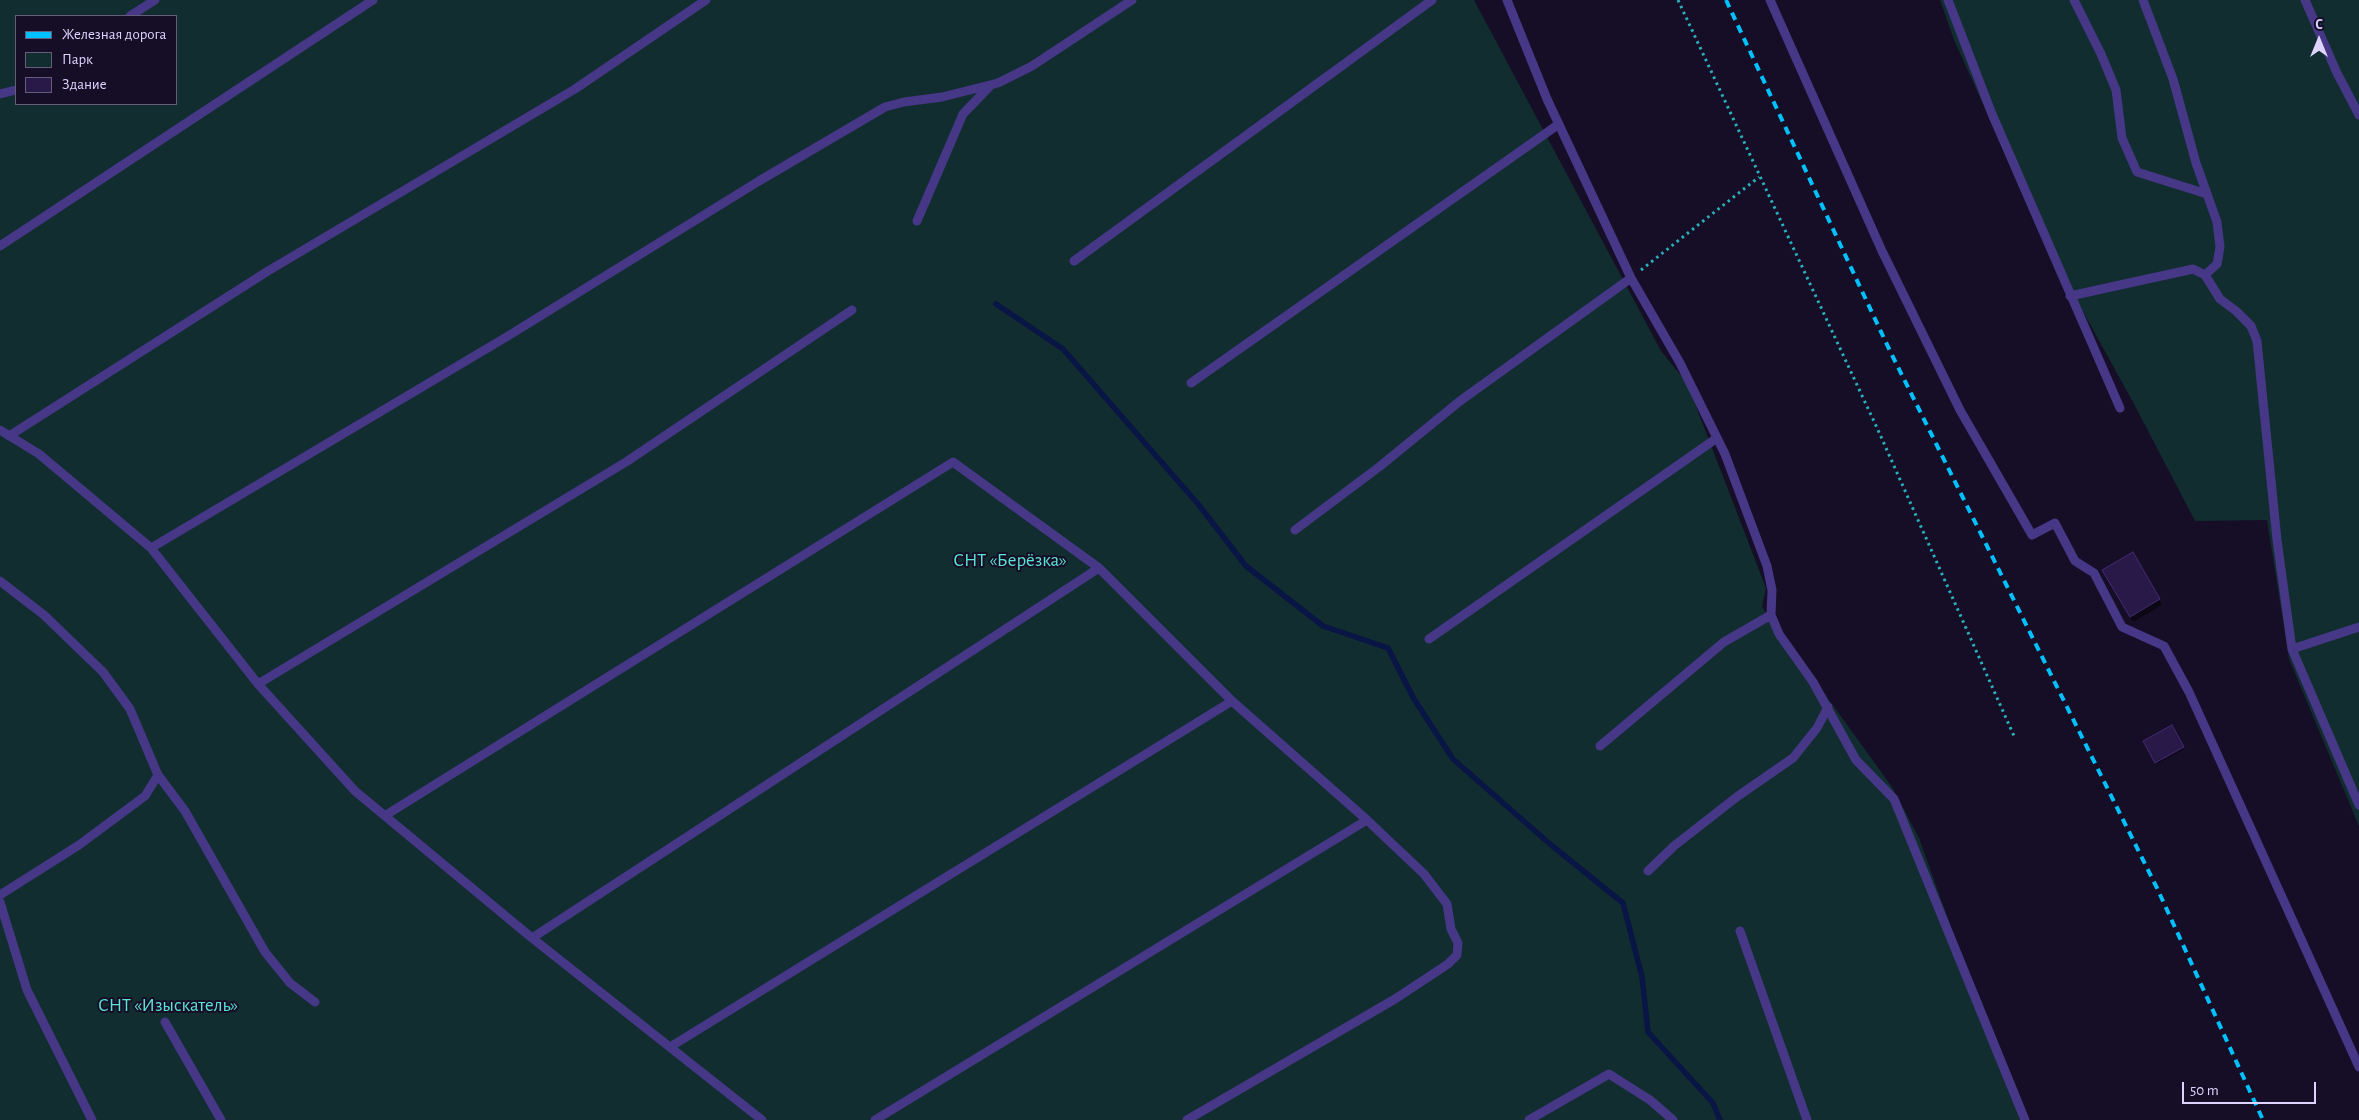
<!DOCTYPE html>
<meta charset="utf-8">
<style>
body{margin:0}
#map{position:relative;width:2359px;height:1120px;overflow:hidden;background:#160e26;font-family:"Alegreya Sans",sans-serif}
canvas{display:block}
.legend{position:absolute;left:15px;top:15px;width:162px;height:90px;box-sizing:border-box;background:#160e26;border:1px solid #665d7d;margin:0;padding:6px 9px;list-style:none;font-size:15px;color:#ded3ff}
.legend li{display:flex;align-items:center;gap:10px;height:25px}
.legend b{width:25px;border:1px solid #665d7d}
.north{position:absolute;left:2294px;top:15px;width:50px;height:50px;-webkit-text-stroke:4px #160e26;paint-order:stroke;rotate:0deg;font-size:14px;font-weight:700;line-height:20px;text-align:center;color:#ded3ff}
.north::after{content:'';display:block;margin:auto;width:18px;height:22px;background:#ded3ff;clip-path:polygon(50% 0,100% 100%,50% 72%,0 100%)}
.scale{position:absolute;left:2182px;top:1082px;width:134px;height:22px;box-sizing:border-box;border:2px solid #ded3ff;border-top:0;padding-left:6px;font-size:15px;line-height:18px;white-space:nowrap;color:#ded3ff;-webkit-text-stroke:4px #160e26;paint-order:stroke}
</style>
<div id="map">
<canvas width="2359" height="1120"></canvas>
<ul class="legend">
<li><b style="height:6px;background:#00c0fe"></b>Железная дорога</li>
<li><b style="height:14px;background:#112d30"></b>Парк</li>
<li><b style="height:14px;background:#291948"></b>Здание</li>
</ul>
<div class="north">С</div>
<div class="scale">50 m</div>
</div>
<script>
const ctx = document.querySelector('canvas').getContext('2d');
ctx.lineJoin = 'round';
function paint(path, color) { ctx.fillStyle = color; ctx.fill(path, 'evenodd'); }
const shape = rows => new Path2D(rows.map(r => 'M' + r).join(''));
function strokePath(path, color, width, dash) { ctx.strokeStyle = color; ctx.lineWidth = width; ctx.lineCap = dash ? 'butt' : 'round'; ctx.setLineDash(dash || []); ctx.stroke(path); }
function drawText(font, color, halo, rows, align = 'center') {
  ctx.font = font + ' "Alegreya Sans",sans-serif'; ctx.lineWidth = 4; ctx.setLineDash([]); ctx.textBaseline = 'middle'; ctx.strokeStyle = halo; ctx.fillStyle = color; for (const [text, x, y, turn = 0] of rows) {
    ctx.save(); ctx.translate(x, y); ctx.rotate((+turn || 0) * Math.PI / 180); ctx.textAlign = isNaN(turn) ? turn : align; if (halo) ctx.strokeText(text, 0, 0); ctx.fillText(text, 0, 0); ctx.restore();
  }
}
paint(shape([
 [0,0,1474,0,1661,351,1687,383,1766,588,1762,607,1892,787,1919,838,2020,1120,0,1120],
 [16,16,176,16,176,104,16,104],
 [1940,0,2359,0,2359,826,2289,659,2267,520,2195,521,2134,404,2048,248,1954,40]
]), '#112d30');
paint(shape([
 [2133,554,2162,605,2133,622,2104,571],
 [2171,726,2184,749,2157,764,2145,741]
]), '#0007');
strokePath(shape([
 [996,304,1063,349,1198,504,1246,566,1323,626,1388,648,1414,699,1453,759,1550,844,1623,903,1642,977,1648,1032,1713,1103,1720,1120]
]), '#081545', 5.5);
const building = shape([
 [2133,552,2160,599,2130,617,2102,570,2133,552],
 [2172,725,2184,747,2155,763,2143,741,2172,725]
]);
paint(building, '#291948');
strokePath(building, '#442a75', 1);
strokePath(shape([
 [1678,0,1878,430,2014,736],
 [1641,270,1759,177]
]), '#2ab0bc', 3, [2.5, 4]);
strokePath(shape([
 [1507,0,1547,99,1631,278,1680,363,1725,454,1767,566,1772,590,1771,615,1779,634,1813,682,1856,760,1894,799,2025,1120],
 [1770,0,1882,251,1960,410,2032,535,2055,523,2075,561,2094,573,2122,627,2164,646,2189,692,2359,1067],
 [1948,0,1992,114,2120,408],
 [2074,0,2101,54,2116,90,2122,138,2137,172,2207,194],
 [2143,0,2173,79,2196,163,2217,222,2220,247,2217,264,2205,275],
 [2305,0,2337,73,2359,115],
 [130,16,155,0],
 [0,94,16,90],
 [917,221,963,114,991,85],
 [0,246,373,0],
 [1074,261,1432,0],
 [2070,296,2193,269,2205,275,2220,299,2236,311,2251,326,2257,341,2277,540,2292,649,2359,805],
 [1191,383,1559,124],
 [0,430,39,454,151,548,258,684,355,791,532,938,762,1120],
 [9,436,268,271,575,89,706,0],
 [1295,530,1379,467,1460,401,1631,278],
 [151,548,508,336,759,181,885,107,904,102,942,97,998,83,1032,66,1132,0],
 [0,581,44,615,103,672,130,709,158,775,185,811,265,952,290,983,315,1002],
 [1429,639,1717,438],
 [2292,649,2359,627],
 [258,684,626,462,852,310],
 [1600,746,1724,642,1771,615],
 [386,815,953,462,1099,568,1232,701,1367,820,1424,874,1447,904,1451,929,1458,943,1457,955,1448,964,1395,999,1187,1120],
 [1648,871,1674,846,1738,796,1793,758,1817,728,1828,707],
 [0,895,79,845,145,796,158,775],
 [0,902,27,990,92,1120],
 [1740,931,1807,1120],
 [532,938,1099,568],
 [165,1022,221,1120],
 [670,1047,1232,701],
 [875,1120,1367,820],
 [1529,1120,1609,1074,1650,1100,1673,1120]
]), '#463787', 9);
strokePath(shape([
 [1726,0,1890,351,2157,888,2263,1120]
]), '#00c0fe', 4, [8, 6]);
drawText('19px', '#5ae4d6', '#160e26', [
 ["СНТ «Берёзка»",1010,560],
 ["СНТ «Изыскатель»",168,1005]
]);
</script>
